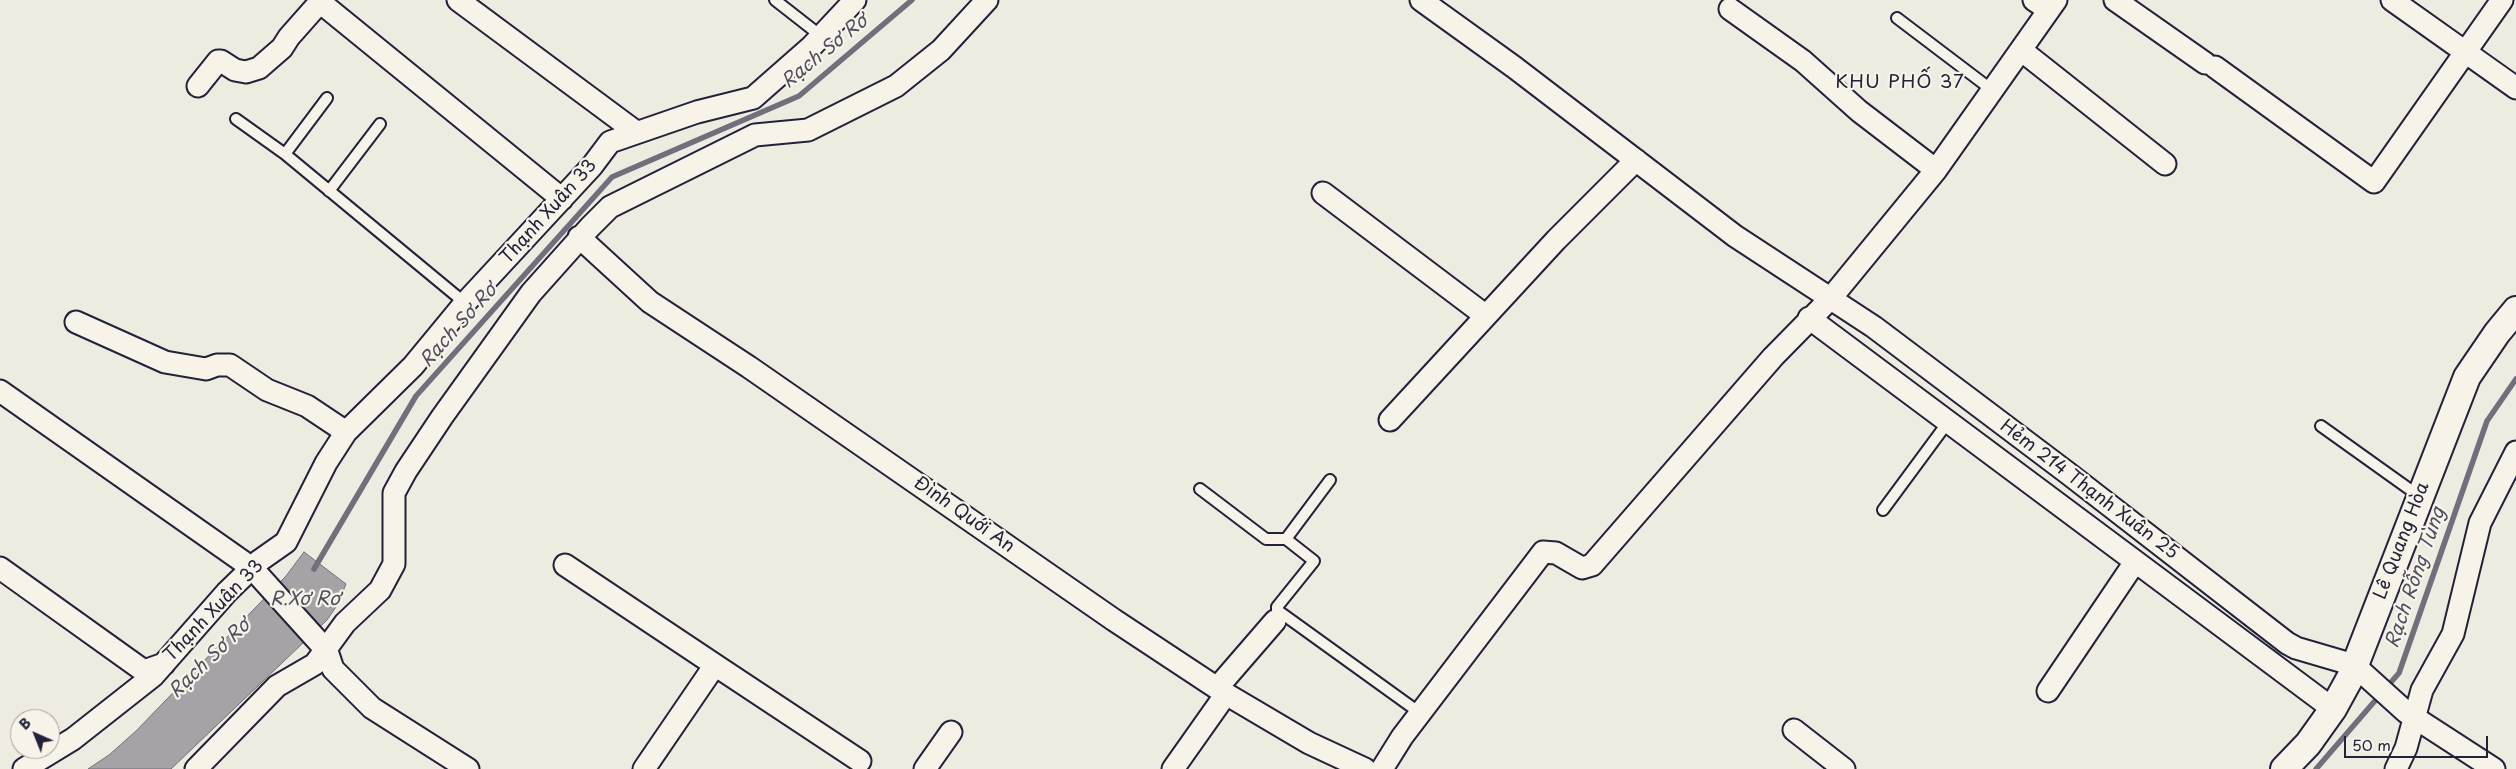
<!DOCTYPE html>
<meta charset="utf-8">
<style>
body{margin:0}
#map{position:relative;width:2516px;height:769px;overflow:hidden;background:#eeebe1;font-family:"Playpen Sans",sans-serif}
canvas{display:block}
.north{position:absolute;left:10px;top:709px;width:50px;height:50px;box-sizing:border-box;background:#f7f3e8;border:1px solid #a29fa3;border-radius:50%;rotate:316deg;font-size:14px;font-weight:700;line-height:20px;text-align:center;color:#22223b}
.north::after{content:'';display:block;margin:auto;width:18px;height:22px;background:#22223b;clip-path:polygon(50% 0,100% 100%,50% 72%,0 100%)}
.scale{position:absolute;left:2344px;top:736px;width:144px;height:22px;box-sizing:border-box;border:2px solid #22223b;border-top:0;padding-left:6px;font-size:15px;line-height:18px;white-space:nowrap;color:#22223b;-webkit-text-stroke:4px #f7f3e8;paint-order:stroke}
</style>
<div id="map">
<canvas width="2516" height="769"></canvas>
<div class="north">B</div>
<div class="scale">50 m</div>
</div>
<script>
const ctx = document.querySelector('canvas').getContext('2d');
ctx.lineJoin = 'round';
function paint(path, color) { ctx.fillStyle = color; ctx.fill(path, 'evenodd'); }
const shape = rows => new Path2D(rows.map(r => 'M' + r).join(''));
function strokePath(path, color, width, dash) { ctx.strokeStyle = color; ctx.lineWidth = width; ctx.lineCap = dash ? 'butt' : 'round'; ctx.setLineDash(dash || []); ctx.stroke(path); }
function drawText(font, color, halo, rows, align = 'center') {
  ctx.font = font + ' "Playpen Sans",sans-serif'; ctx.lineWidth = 4.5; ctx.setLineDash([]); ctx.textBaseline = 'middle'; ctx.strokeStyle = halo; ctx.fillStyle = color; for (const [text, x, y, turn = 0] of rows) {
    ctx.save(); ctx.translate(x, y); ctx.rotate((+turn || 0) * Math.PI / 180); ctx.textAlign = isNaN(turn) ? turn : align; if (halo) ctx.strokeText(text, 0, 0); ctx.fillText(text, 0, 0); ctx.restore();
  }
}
const water = shape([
 [304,552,346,584,338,604,327,620,171,769,88,769,109,755,136,731,286,576,304,552]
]);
paint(water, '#a6a3a6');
strokePath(water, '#716f7b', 1);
strokePath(shape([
 [314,569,416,396,612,177,799,96,912,0],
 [2386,688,2399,673,2487,421,2516,379],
 [2316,769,2380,695]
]), '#716f7b', 5.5);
const service = shape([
 [775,0,821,36],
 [1897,18,1992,90],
 [236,119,285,154,465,303],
 [285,154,327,98],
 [329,191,380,124],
 [2321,426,2419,496],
 [1200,489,1266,539,1286,539,1314,561,1277,607,1277,610,1420,713],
 [1883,510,1948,422],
 [1286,539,1330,480]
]);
const minor = shape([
 [458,0,636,132],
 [1421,0,1514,67,1735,236,1874,327,2069,474,2287,643,2296,648,2354,665,2406,712,2494,769],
 [2034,0,2049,10],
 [2115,0,2205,63],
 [2392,0,2516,88],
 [1730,9,1803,61,1859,111,1936,170],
 [2021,50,2165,164],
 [2215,67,2374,182,2502,0],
 [198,86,218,61,221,61,235,70,246,72,259,68,282,48,289,37,320,2,562,199],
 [1323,193,1486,316],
 [579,237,650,302,749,367,1114,620,1226,694,1309,743,1365,769],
 [1809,318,2333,709],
 [76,322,165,362,206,369,217,365,230,365,267,390,307,406,346,432],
 [0,391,252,568,327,651,333,669,372,708,468,769],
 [1390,420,1556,240,1636,160],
 [565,565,715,665,644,769],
 [0,568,144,671,164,664],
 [715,665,860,761],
 [1217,688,1275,621],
 [2048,691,2135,562],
 [1794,730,1844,769],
 [24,769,73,739,153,676,227,592,259,561,286,542,326,463,346,432,413,366,465,303,592,166,610,142,697,112,753,98,811,47,855,0],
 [196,769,277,686,315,664,345,623,380,590,394,564,394,493,406,471,442,417,531,293,590,227,610,207,755,135,808,130,896,86,941,50,987,0],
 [925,769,951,732],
 [1173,769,1226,694],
 [1382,769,1402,737,1543,552,1556,553,1582,568,1592,565,1773,357,1831,298,1936,170,2056,0],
 [2396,769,2406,748,2422,690,2453,634,2480,523,2516,452]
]);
const tertiary = shape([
 [2284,769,2308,744,2333,709,2350,678,2467,377,2497,333,2516,310]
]);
strokePath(service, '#22223b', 14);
strokePath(minor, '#22223b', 25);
strokePath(tertiary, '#22223b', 30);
strokePath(service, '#f7f3e8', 10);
strokePath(minor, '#f7f3e8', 21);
strokePath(tertiary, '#f7f3e8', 26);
drawText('18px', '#22223b', '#f7f3e8', [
 ["Thạnh Xuân 33",549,212,-48],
 ["Hẻm 214 Thạnh Xuân 25",2089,490,37],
 ["Đình Quới An",964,515,35],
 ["Lê Quang Hòa",2402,541,-69],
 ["Thạnh Xuân 33",214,611,-46]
]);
drawText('italic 19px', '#504f60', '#f7f3e8', [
 ["Rạch Sơ Rơ",825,52,-39],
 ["Rạch Sơ Rơ",459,326,-48],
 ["Rạch Rỗng Tùng",2416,578,-71],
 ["R.Xơ Rơ",305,600],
 ["Rạch Sơ Rơ",210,659,-44]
]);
ctx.letterSpacing = '1px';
drawText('19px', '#22223b', '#f7f3e8', [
 ["KHU PHỐ 37",1900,83]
]);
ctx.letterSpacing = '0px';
</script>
